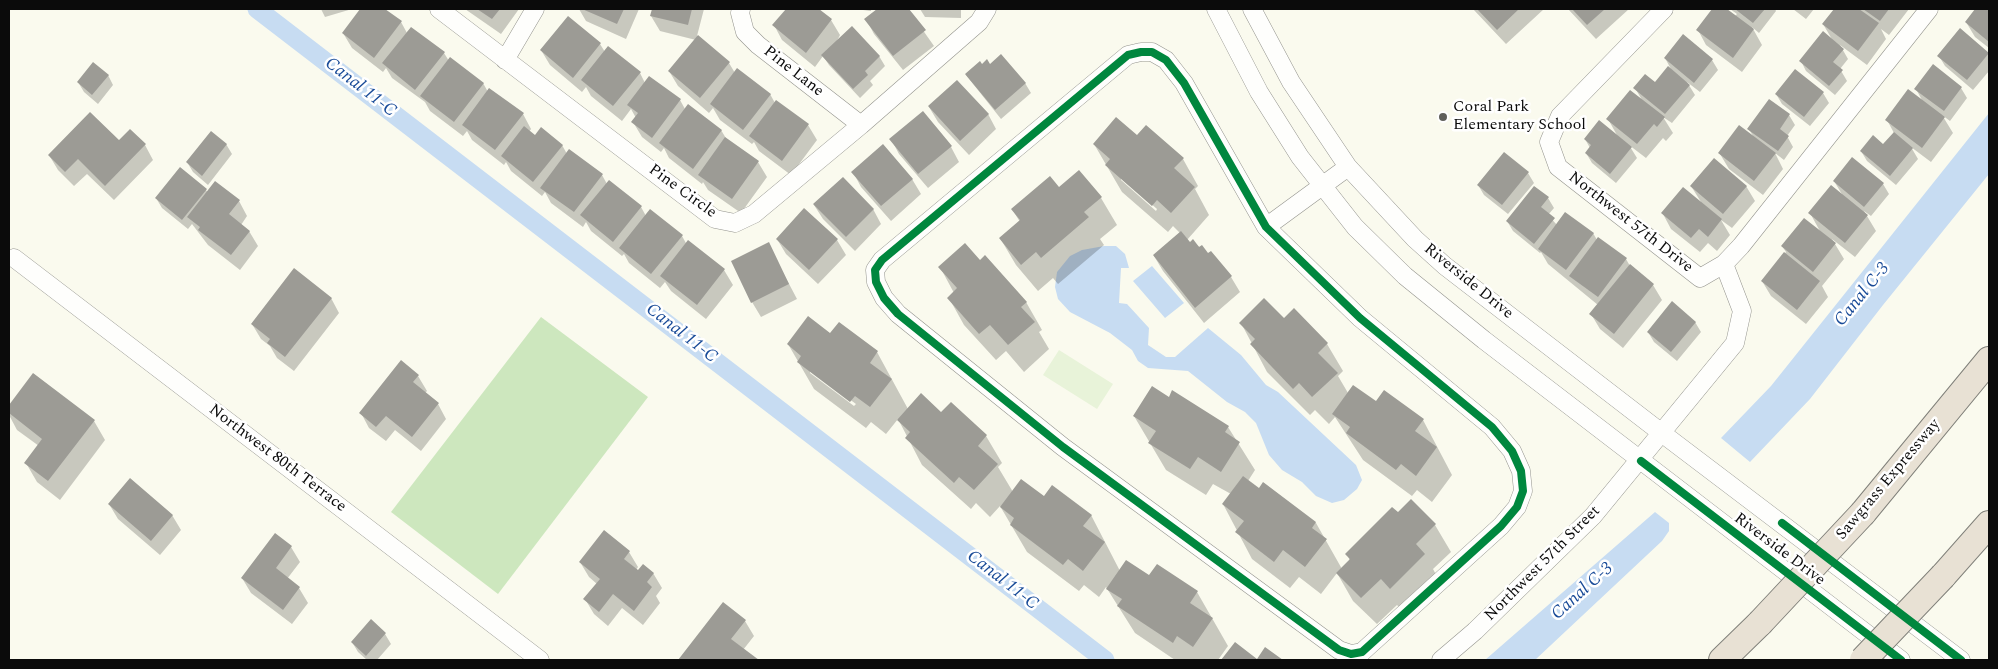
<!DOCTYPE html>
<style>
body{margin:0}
#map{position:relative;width:1998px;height:669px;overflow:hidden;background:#fafaee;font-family:Spectral,serif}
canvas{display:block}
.frame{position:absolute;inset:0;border:10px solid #0b0b0b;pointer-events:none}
</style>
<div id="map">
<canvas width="1998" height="669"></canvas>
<div class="frame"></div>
</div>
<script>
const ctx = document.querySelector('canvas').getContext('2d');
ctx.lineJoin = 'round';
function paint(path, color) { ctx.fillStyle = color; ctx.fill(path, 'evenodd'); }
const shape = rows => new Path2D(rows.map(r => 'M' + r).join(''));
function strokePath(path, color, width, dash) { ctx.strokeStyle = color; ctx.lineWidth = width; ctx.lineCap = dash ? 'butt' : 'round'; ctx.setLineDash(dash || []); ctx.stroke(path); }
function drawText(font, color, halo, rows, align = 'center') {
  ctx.font = font + ' Spectral,serif'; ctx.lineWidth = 5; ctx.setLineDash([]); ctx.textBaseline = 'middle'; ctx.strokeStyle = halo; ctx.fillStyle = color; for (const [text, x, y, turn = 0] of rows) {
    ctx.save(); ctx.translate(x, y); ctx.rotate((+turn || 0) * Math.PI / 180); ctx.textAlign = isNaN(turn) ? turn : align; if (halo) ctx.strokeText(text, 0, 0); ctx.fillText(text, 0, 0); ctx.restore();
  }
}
paint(shape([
 [541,317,648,397,498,594,391,512]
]), '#cde7be');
paint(shape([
 [1059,350,1113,384,1097,409,1043,375]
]), '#e8f3d9');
paint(shape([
 [1989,113,1989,174,1883,305,1810,399,1750,462,1721,438,1771,386],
 [1104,246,1116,246,1125,254,1129,268,1121,268,1119,303,1127,304,1149,328,1148,345,1166,357,1175,357,1208,328,1241,355,1266,385,1278,392,1356,465,1362,480,1357,489,1344,500,1332,503,1316,496,1302,482,1282,470,1269,455,1256,423,1245,412,1227,402,1188,371,1148,368,1138,361,1132,350,1110,333,1070,312,1058,299,1055,287,1057,272,1070,256,1082,250],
 [1152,266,1184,303,1165,318,1133,281],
 [1655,512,1669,523,1669,531,1662,541,1535,660,1485,660]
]), '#c7dcf2');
paint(shape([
 [321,9,352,9,325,17],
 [361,9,383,9,401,22,407,33,444,53,449,61,483,83,488,92,523,114,531,129,529,132,535,137,562,145,567,154,602,175,607,184,641,207,646,216,682,236,687,245,724,270,733,285,706,319,671,291,665,282,660,288,629,263,624,254,622,256,591,231,586,222,583,227,551,203,545,192,542,196,511,171,506,162,504,165,472,140,467,131,463,136,430,111,425,102,392,78,386,68,383,72,352,48,343,33],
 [465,9,519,9,501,34],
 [579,9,639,9,626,39,586,21],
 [653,9,704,9,697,36,729,63,735,73,770,94,775,103,776,101,808,125,817,140,791,175,759,151,754,142,752,144,720,120,713,108,709,113,678,86,669,71,696,40,660,31,651,16],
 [787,9,817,9,831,20,840,35,836,43,879,56,885,66,870,81,873,85,860,98,829,65,823,56,815,67,782,40,774,25],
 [855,9,871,9,871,11],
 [879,9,908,9,934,46,903,70,874,34,866,19],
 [920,9,961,9,961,18,925,17],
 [1473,9,1544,9,1506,44],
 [1568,9,1629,9,1596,39],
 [1714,9,1725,9,1735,16,1737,14,1730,9,1775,9,1776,11,1759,33,1752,27,1762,45,1742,72,1706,45,1698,30],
 [1793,9,1814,9,1806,19],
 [1835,9,1909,9,1889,35,1881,29,1886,39,1867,65,1840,45,1848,59,1840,69,1847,81,1835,95,1806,71,1801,61,1833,41,1823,24],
 [1977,9,1989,9,1989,48,1975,37,1966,22],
 [1960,30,1989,54,1989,71,1973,90,1945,66,1939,56],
 [1683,36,1712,60,1718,70,1700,92,1687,82,1695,95,1672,123,1663,117,1673,133,1666,141,1663,138,1646,158,1629,145,1637,158,1616,183,1592,163,1586,153,1590,148,1585,139,1618,137,1608,119,1642,100,1635,88,1655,84,1672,71,1665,58],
 [600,44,605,52,640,73,645,83,680,100,685,109,721,130,727,140,758,162,767,177,741,213,708,190,703,182,702,184,669,158,664,148,661,152,642,137,633,122,636,118,631,109,622,121,591,96,586,87,582,92,550,65,541,50],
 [982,65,990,65,1025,83,1031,93,1001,119,966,75],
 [108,75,113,85,98,104,84,92,78,82],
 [1961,88,1967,98,1950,121,1942,115,1953,133,1931,162,1911,147,1918,159,1896,185,1867,161,1861,151,1884,145,1894,133,1887,120,1923,102,1916,89],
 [1823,93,1829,103,1810,126,1782,104,1776,94],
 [1769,100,1789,115,1795,125,1787,136,1793,147,1784,160,1775,153,1783,169,1763,195,1729,169,1720,154,1754,138,1749,129],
 [929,107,988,114,996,129,969,155,938,122],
 [1137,137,1183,159,1198,186,1195,189,1209,215,1187,240,1190,243,1193,241,1208,255,1210,253,1231,277,1240,292,1204,323,1163,271,1154,256,1180,233,1173,226,1168,232,1122,192,1094,144],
 [1121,177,1157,209,1156,211,1121,180],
 [891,139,951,147,959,162,928,188,899,154],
 [119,142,145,145,153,160,114,200,87,174,74,186,58,170,49,155],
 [226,144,232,154,208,185,193,172,187,162],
 [181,169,208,192,239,201,247,216,241,225,249,231,258,246,240,270,208,245,192,224,188,229,162,208,156,198],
 [853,172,912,179,921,194,891,221,861,187],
 [1528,173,1534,183,1508,214,1484,195,1478,185],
 [1834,181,1883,184,1889,194,1871,216,1864,211,1876,231,1855,257,1832,239,1844,259,1822,286,1828,297,1806,324,1771,296,1762,281,1786,252,1782,246,1821,233,1810,213,1843,196],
 [1691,186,1746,186,1755,201,1732,228,1721,220,1730,235,1717,251,1708,243,1700,252,1671,229,1663,214,1701,202],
 [1535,187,1548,198,1554,208,1548,215,1557,225,1593,233,1597,240,1626,259,1630,266,1653,285,1662,300,1623,348,1600,329,1591,314,1598,305,1548,264,1541,252,1540,253,1513,231,1507,221],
 [1059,189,1101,198,1117,225,1100,239,1104,245,1058,284,1053,278,1038,291,1016,265,1000,238,1020,222,1012,209],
 [814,205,873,209,881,224,855,251,823,219],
 [777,239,837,240,846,255,818,284,786,254],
 [768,244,797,299,761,317,752,302],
 [980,262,1026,302,1042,330,1039,332,1049,349,1024,372,1006,351,996,360,964,325,949,298,954,293,940,267],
 [331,298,339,313,294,371,277,358,270,346,261,339,252,324],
 [1294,310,1327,344,1343,371,1338,376,1348,393,1423,420,1452,475,1432,502,1417,490,1412,496,1363,460,1335,417,1329,424,1315,410,1310,415,1267,372,1241,323,1284,320],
 [1695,322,1701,332,1677,361,1654,342,1648,332],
 [839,324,877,352,908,409,941,414,951,404,986,436,1002,463,998,467,1013,492,1044,498,1091,515,1120,571,1149,577,1197,592,1228,646,1218,660,1175,660,1135,633,1106,587,1099,597,1084,585,1079,591,1027,552,1000,506,990,517,976,503,971,509,922,465,898,419,886,434,871,422,866,428,814,389,788,344,831,335],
 [810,370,856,404,854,406,810,373],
 [34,374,94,421,105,440,60,500,37,482,26,463,39,446,17,430,9,415,9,407],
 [418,376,427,391,425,393,438,404,446,419,421,451,395,430,386,441,369,428,361,413],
 [1169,398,1228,427,1255,470,1248,481,1259,489,1264,483,1316,523,1342,569,1350,561,1347,554,1398,514,1435,525,1451,552,1433,569,1440,582,1407,615,1397,605,1377,624,1353,601,1337,573,1321,594,1299,577,1290,588,1252,559,1223,504,1231,494,1213,484,1206,495,1166,470,1134,416],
 [109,504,172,515,181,530,160,555,118,519],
 [291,547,300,562,287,579,299,588,308,603,292,624,251,593,242,578],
 [629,552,638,567,636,570,653,573,662,588,656,596,660,603,643,625,622,608,608,626,594,614,585,599,597,584,589,577,580,562],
 [723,603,745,621,754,636,743,650,757,660,679,660],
 [385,634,391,644,377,660,367,660,358,652,352,642]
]), '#0003');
strokePath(shape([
 [257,9,1105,660]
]), '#c7dcf2', 19);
paint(shape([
 [360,9,385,9,402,21,374,58,342,33],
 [477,9,500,9,492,19],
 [582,9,624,9,617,24],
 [652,9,692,9,688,25,650,16],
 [786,9,819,9,832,19,806,53,772,25],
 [877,9,909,9,926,30,893,56,864,19],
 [1477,9,1519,9,1497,30],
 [1572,9,1605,9,1587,25],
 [1712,9,1727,9,1754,29,1733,58,1696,30],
 [1735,9,1765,9,1753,23],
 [1834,9,1859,9,1879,23,1858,51,1822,24],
 [1863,9,1889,9,1880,21],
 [1975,9,1989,9,1989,42,1965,22],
 [568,16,601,43,573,78,540,50],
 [852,26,880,56,865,71,868,75,853,89,821,55],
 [411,27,445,52,415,90,382,63],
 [1960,28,1989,53,1967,80,1937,56],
 [1823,31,1844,49,1833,62,1843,70,1829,86,1799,61],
 [1683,34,1713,59,1694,83,1664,58],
 [698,35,730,62,700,98,668,71],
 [608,46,641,72,613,106,581,80],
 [1001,54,1026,83,995,110,965,74,980,61,982,64,987,59,990,64],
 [450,57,484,83,454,122,420,96],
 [93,62,109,75,92,95,77,82],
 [1933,64,1962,87,1944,111,1914,89],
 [1668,66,1690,85,1665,114,1633,88,1645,74,1655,82],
 [737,68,771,94,743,130,710,104],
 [1795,69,1824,92,1804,117,1775,94],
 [649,76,681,99,652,138,631,122,638,113,627,105],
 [957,80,989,114,960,141,928,106],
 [489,88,524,113,495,150,462,125],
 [1908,89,1945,117,1922,148,1885,120],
 [1630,90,1665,117,1657,127,1654,124,1637,144,1606,119],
 [1769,99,1790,114,1780,129,1789,136,1778,151,1747,129],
 [776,100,809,124,782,161,749,136],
 [688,104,722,130,693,169,659,143],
 [923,111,952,146,918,174,889,139],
 [90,112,119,140,130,129,146,144,105,186,78,159,65,172,48,155],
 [1116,117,1137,135,1146,125,1184,158,1174,168,1195,187,1171,213,1157,200,1152,206,1105,165,1110,159,1093,144],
 [1599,120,1632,147,1610,174,1585,153,1591,145,1584,139],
 [1739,125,1776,153,1754,181,1718,153],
 [524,126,535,135,541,127,563,145,533,182,501,156],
 [211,131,227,144,202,176,186,162],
 [1894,132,1913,148,1890,176,1860,151,1873,135,1883,144],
 [725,137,759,161,732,199,698,175],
 [883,144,913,179,881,206,851,172],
 [569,149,603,174,574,212,540,188],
 [1504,152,1529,172,1502,205,1477,185],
 [1852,157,1884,183,1864,207,1833,181],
 [1714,158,1747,186,1723,214,1690,186],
 [180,167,207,189,182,220,155,198],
 [1079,170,1102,197,1084,212,1089,217,1041,258,1036,252,1021,265,999,238,1020,220,1011,209,1050,176,1059,187],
 [843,177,874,209,846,237,813,204],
 [609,180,642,206,613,242,580,215],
 [215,181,240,200,229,214,250,231,231,255,198,230,200,227,187,217],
 [1831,185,1868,215,1845,243,1808,213],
 [1534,186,1549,197,1541,207,1555,218,1534,244,1506,221],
 [1683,187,1722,219,1708,237,1699,229,1691,238,1661,213],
 [804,208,838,239,809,270,776,239],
 [650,209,683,235,651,274,619,248],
 [1565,212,1594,233,1566,270,1538,249],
 [1804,218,1836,243,1813,272,1781,246],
 [1181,231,1190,242,1193,239,1199,247,1202,245,1208,253,1211,251,1232,276,1195,308,1153,255],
 [1598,237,1627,258,1598,297,1569,276],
 [688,240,725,269,697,305,660,276],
 [769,242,789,284,751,303,731,261],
 [965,243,980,260,985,255,1027,302,1021,307,1035,322,1008,345,990,325,979,334,947,298,957,288,938,267],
 [1784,252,1820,281,1797,310,1761,281],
 [1630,264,1654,284,1614,334,1589,314],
 [294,268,332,298,285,357,267,343,270,339,251,324],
 [1264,298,1284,318,1294,308,1328,343,1318,353,1338,373,1312,397,1299,383,1293,389,1250,344,1255,339,1239,323],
 [1672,301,1696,322,1671,352,1647,332],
 [808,316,830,333,839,322,878,351,870,363,892,379,870,407,855,396,850,402,797,362,801,356,787,344],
 [401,360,419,375,413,382,439,403,412,437,386,416,376,427,359,413],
 [33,373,95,420,48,481,24,463,42,439,9,413,9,405],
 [1353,385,1376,401,1384,390,1424,419,1415,431,1437,447,1416,476,1401,464,1396,470,1346,433,1350,427,1332,414],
 [1152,386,1169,397,1172,390,1229,426,1225,432,1240,442,1221,472,1198,457,1190,469,1148,443,1156,431,1133,416],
 [921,393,941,412,951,402,987,435,978,446,998,464,974,490,959,477,954,483,905,438,910,432,897,420],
 [1243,476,1259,488,1263,482,1316,522,1312,528,1327,539,1305,567,1283,550,1274,562,1235,532,1244,521,1222,504],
 [130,478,173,515,151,541,108,504],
 [1021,479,1044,496,1052,485,1092,515,1083,526,1105,542,1083,571,1068,559,1063,565,1010,525,1014,518,1000,507],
 [1411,499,1436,524,1416,544,1425,554,1390,589,1381,579,1361,598,1336,573,1350,559,1345,554,1392,507,1398,512],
 [604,530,630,551,624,559,638,570,643,564,654,573,647,582,652,587,634,611,613,594,599,612,583,599,600,579,579,562],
 [275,533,292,546,276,568,300,587,283,610,241,578],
 [1126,560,1149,575,1157,564,1198,591,1190,603,1213,618,1193,647,1177,636,1173,643,1117,606,1122,599,1106,589],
 [723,602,746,620,731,639,759,660,678,660],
 [371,619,386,633,366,656,351,642],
 [1235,642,1257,659,1265,647,1283,660,1221,660]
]), '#9c9b95');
const minor = shape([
 [439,9,715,219,735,223,754,214,861,125,979,22,987,9],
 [741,9,740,13,745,32,758,45,861,125],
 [1216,9,1259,92,1300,157,1355,227,1405,276,1484,340,1901,660],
 [1252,9,1291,82,1348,167,1415,239,1445,266,1663,434,1961,660],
 [1664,9,1560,116,1549,142,1558,167,1700,278,1724,264,1741,246,1929,9],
 [1141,52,1152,52,1166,60,1184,83,1266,227,1360,318,1492,427,1512,451,1521,471,1523,491,1517,507,1501,526,1362,652,1351,654,1339,650,1063,447,898,314,884,298,876,282,875,270,882,260,1128,55,1141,52],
 [505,60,535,9],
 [1266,227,1348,167],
 [14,258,540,660],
 [1441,660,1475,631,1593,516,1735,343,1742,311,1724,264]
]);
const highway = shape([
 [1863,513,1989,360],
 [1943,576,1989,524],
 [1722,660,1760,623]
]);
strokePath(minor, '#93938d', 19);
strokePath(highway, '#80807a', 28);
strokePath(minor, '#fefefc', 18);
strokePath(highway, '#e8e1d4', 26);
const highwayBridge = shape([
 [1760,623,1863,513],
 [1863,660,1943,576]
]);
strokePath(highwayBridge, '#80807a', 28, []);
strokePath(highwayBridge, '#e8e1d4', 26);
strokePath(shape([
 [1141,52,1152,52,1166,60,1184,83,1266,227,1360,318,1492,427,1512,451,1521,471,1523,491,1517,507,1501,526,1362,652,1351,654,1339,650,1063,447,898,314,884,298,876,282,875,270,882,260,1128,55,1141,52],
 [1641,461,1901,660],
 [1782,523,1961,660]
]), '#00873e', 8);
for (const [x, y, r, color] of [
 [1443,117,5,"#5f5f5a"]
]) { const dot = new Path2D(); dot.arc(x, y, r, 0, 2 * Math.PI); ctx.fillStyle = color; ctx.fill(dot); strokePath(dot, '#fff', 2); }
drawText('16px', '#0b0b0b', '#fff', [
 ["Pine Lane",793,72,38],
 ["Pine Circle",682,192,36],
 ["Northwest 57th Drive",1630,223,38],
 ["Riverside Drive",1468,282,39],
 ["Northwest 80th Terrace",277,459,37],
 ["Sawgrass Expressway",1889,480,-50],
 ["Riverside Drive",1779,550,37],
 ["Northwest 57th Street",1543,564,-45]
]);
drawText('16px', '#0b0b0b', '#fff', [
 ["Coral Park",1453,108],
 ["Elementary School",1453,126]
], 'left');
drawText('italic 18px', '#194b98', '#fff', [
 ["Canal 11-C",360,88,38],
 ["Canal C-3",1863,295,-51],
 ["Canal 11-C",681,334,38],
 ["Canal 11-C",1002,581,38],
 ["Canal C-3",1583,592,-42]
]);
</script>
